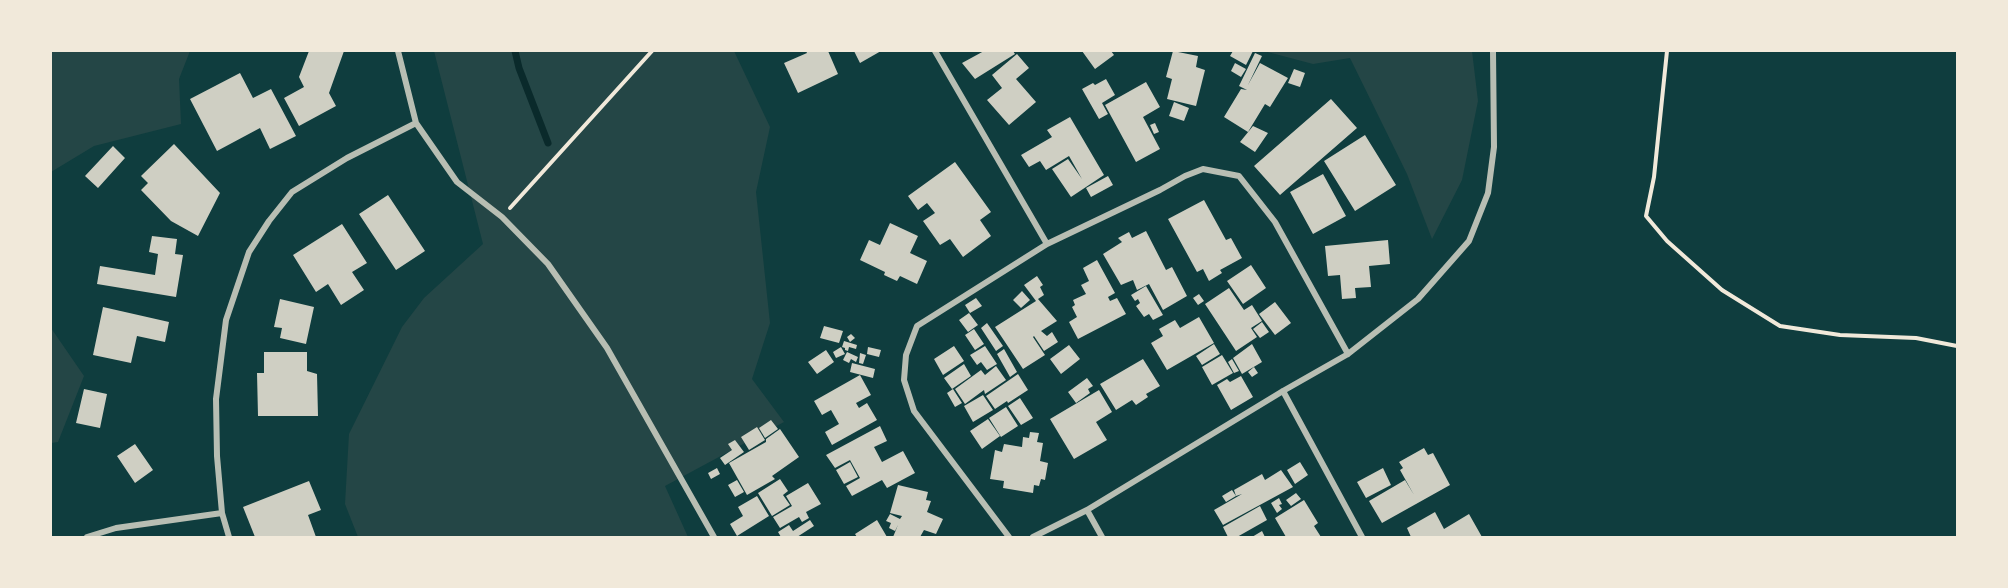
<!DOCTYPE html>
<style>
body{margin:0}
#map{position:relative;width:2008px;height:588px;overflow:hidden;background:#0f3d3e;font-family:Figtree,sans-serif}
canvas{display:block}
.frame{position:absolute;inset:0;border:52px solid #f1e9da;pointer-events:none}
</style>
<div id="map">
<canvas width="2008" height="588"></canvas>
<div class="frame"></div>
</div>
<script>
const ctx = document.querySelector('canvas').getContext('2d');
ctx.lineJoin = 'round';
function paint(path, color) { ctx.fillStyle = color; ctx.fill(path, 'evenodd'); }
const shape = rows => new Path2D(rows.map(r => 'M' + r).join(''));
function strokePath(path, color, width, dash) { ctx.strokeStyle = color; ctx.lineWidth = width; ctx.lineCap = dash ? 'butt' : 'round'; ctx.setLineDash(dash || []); ctx.stroke(path); }
paint(shape([
 [51,51,190,51,179,79,181,124,94,146,51,172],
 [434,51,734,51,770,127,756,192,770,323,752,379,784,422,665,486,688,537,358,537,345,504,349,434,402,327,424,298,483,244],
 [1264,51,1472,51,1478,101,1462,180,1432,239,1407,174,1350,58,1313,64],
 [51,328,84,376,58,442,51,443]
]), '#244646');
strokePath(shape([
 [515,51,519,68,548,143]
]), '#0a2a2b', 7);
paint(shape([
 [309,51,344,51,329,93,336,106,299,126,284,98,304,87,299,77],
 [806,51,828,51,838,74,798,93,784,63,807,53],
 [854,51,881,51,860,63],
 [984,51,1013,51,1015,54,975,79,962,63],
 [1082,51,1111,51,1114,55,1095,69],
 [1173,51,1198,56,1196,67,1205,70,1196,106,1167,99,1172,79,1166,77],
 [1233,51,1253,51,1246,65,1230,56],
 [1255,53,1262,56,1248,85,1260,63,1288,78,1270,107,1265,104,1248,132,1224,117,1241,89,1247,90,1239,86],
 [1017,54,1029,68,1016,79,1036,102,1009,125,987,100,1002,88,992,75],
 [1235,63,1246,69,1241,77,1231,71],
 [1294,69,1305,73,1300,87,1288,83],
 [240,73,253,98,271,89,296,136,270,149,260,128,217,151,190,99],
 [1106,79,1115,95,1102,103,1108,114,1099,119,1082,89,1093,83,1095,85],
 [1146,82,1160,107,1143,117,1160,149,1136,162,1105,105],
 [1331,99,1357,128,1280,195,1254,166],
 [1174,102,1189,108,1184,121,1169,116],
 [1070,117,1104,175,1071,197,1052,169,1068,159,1082,179,1069,156,1046,170,1040,161,1029,167,1021,155,1052,137,1047,130],
 [1155,123,1159,132,1154,134,1150,125],
 [1253,126,1268,133,1255,152,1240,142],
 [1365,135,1396,185,1355,211,1324,161],
 [174,144,220,193,198,236,171,221,141,190,148,183,141,176],
 [113,146,125,158,98,188,85,176],
 [955,162,991,212,980,220,991,236,963,257,950,239,940,245,923,221,935,213,927,203,918,210,908,196],
 [1323,174,1346,216,1313,234,1290,192],
 [1108,176,1113,185,1091,197,1086,188],
 [388,195,425,251,396,270,359,214],
 [1204,200,1226,240,1231,238,1242,258,1220,270,1222,273,1209,281,1203,269,1197,272,1168,219],
 [890,223,918,236,910,253,927,261,917,284,900,276,897,281,884,275,885,272,860,260,869,240,880,245],
 [342,224,367,263,352,272,364,290,341,305,328,284,316,292,293,255],
 [1146,231,1166,270,1172,267,1187,296,1163,310,1149,284,1137,290,1133,280,1121,285,1103,254,1122,242,1118,238,1129,232,1132,238],
 [152,236,177,239,175,254,183,255,176,297,97,284,100,266,155,275,158,254,149,252],
 [1388,240,1390,264,1369,266,1371,287,1355,288,1356,298,1342,299,1340,275,1328,276,1325,246],
 [1097,260,1115,293,1108,297,1110,301,1117,298,1126,314,1078,339,1069,322,1077,317,1072,307,1075,305,1073,300,1086,294,1081,285,1089,281,1083,268],
 [1251,265,1266,288,1243,304,1227,281],
 [1037,276,1043,285,1040,287,1044,295,1038,299,1057,321,1041,331,1047,336,1052,332,1058,342,1044,351,1034,336,1033,337,1045,355,1023,369,995,327,1036,301,1024,285],
 [1146,286,1163,315,1153,320,1149,314,1144,317,1136,306,1140,303,1138,299,1135,301,1131,295],
 [1229,288,1244,310,1252,305,1262,321,1251,328,1257,337,1236,351,1205,304],
 [1022,291,1030,300,1021,308,1013,300],
 [1199,294,1204,301,1198,305,1193,298],
 [976,298,982,306,970,313,965,305],
 [280,299,314,307,306,344,280,338,282,328,274,327],
 [1275,302,1291,323,1275,335,1259,314],
 [103,307,169,322,165,342,137,336,131,363,93,355],
 [969,313,978,325,968,332,959,320],
 [1199,317,1214,343,1167,370,1151,343,1163,336,1159,329,1175,320,1180,328],
 [1262,322,1269,332,1260,338,1253,329],
 [987,323,1003,346,996,351,981,328],
 [824,326,843,331,839,343,820,338],
 [974,329,984,344,975,350,965,335],
 [851,334,855,338,850,342,847,337],
 [844,341,857,345,856,349,849,347,848,351,845,350,845,348,842,347],
 [1214,344,1220,354,1202,365,1196,356],
 [1252,344,1262,362,1242,374,1233,358],
 [1069,345,1080,359,1061,374,1050,359],
 [954,346,964,361,943,375,934,359],
 [985,346,997,364,987,370,981,362,977,365,970,355],
 [841,347,845,354,836,358,833,352],
 [868,347,881,350,879,357,867,354],
 [1004,349,1017,372,1010,377,997,354],
 [826,350,834,362,817,374,808,362],
 [264,352,307,352,307,371,317,374,318,416,258,416,257,373,264,373],
 [847,352,858,357,856,362,851,359,849,363,843,360],
 [860,353,866,355,863,364,859,363],
 [1222,355,1233,373,1212,385,1202,367],
 [1143,359,1160,386,1146,394,1148,397,1136,405,1132,400,1116,410,1100,384],
 [1232,359,1239,371,1234,373,1228,362],
 [852,363,875,369,873,378,850,372],
 [964,364,971,376,952,389,944,378],
 [996,366,1006,380,985,394,984,390,965,404,955,389,981,370,985,375],
 [1254,367,1258,373,1252,377,1248,372],
 [1018,374,1028,390,1008,403,1007,401,995,409,986,396],
 [860,375,871,395,856,403,859,408,867,403,877,420,832,445,825,432,839,424,831,410,822,415,814,401],
 [1241,376,1253,397,1231,410,1217,385,1227,379,1230,382],
 [1087,378,1093,386,1088,389,1090,393,1076,403,1068,392],
 [84,389,107,394,100,428,76,423],
 [953,389,962,403,955,407,947,393],
 [1099,390,1112,412,1096,422,1107,440,1074,459,1050,419],
 [983,395,993,410,973,422,964,406],
 [1020,398,1033,418,1021,425,1008,406],
 [1006,407,1018,426,1001,437,989,418],
 [988,419,1000,436,982,449,970,431],
 [771,420,778,429,765,438,759,428],
 [880,426,887,441,874,447,882,462,903,451,915,473,887,488,882,480,852,496,846,486,860,478,850,460,835,468,826,455],
 [757,427,765,440,749,450,741,437],
 [780,429,799,457,772,476,775,479,747,495,729,463,766,442,766,439],
 [1030,432,1039,433,1037,442,1043,443,1040,461,1048,463,1045,480,1041,479,1039,486,1034,485,1033,493,1003,488,1004,481,990,479,995,450,1002,452,1004,444,1022,447,1023,437,1029,438],
 [735,440,744,452,725,465,720,458,732,450,728,444],
 [135,444,153,470,135,483,117,456],
 [1424,448,1428,455,1433,453,1450,485,1382,523,1369,501,1405,480,1414,495,1400,470,1403,468,1399,462],
 [850,462,858,477,844,484,836,470],
 [1300,462,1308,475,1295,484,1287,470],
 [717,468,720,474,711,479,708,473],
 [1383,468,1391,485,1366,498,1357,482],
 [1281,470,1293,487,1223,525,1214,510,1242,494,1236,496,1234,490,1262,474,1265,480],
 [780,479,788,491,783,495,790,505,772,516,758,493],
 [737,480,744,492,735,497,728,485],
 [309,481,321,510,308,515,316,537,255,537,243,507],
 [808,483,821,504,806,512,809,518,802,522,799,517,780,528,773,517,792,506,786,496],
 [898,485,928,492,926,500,931,501,927,512,943,519,936,534,924,530,920,537,893,537,898,525,895,531,889,528,891,523,886,521,890,514,900,519,902,516,890,513],
 [1232,490,1236,496,1226,502,1222,496],
 [1296,493,1301,499,1291,506,1286,500],
 [757,496,769,516,737,536,730,524,743,516,738,507],
 [1279,498,1282,504,1279,505,1282,509,1277,513,1271,503],
 [1304,500,1318,523,1314,526,1321,537,1286,537,1275,518],
 [1260,506,1267,520,1237,537,1228,537,1223,527],
 [1435,512,1444,529,1469,514,1482,537,1411,537,1407,528],
 [810,520,814,526,797,537,781,537,778,532,789,525,793,531],
 [877,520,887,537,857,537,855,534],
 [1262,531,1265,537,1252,537]
]), '#cfcfc3');
strokePath(shape([
 [1667,51,1654,177,1646,216,1667,241,1722,290,1780,326,1840,335,1916,338,1957,346],
 [510,208,652,51]
]), '#f1e9da', 4);
strokePath(shape([
 [398,51,416,123,457,182,502,217,548,264,607,348,714,537],
 [935,51,1047,244],
 [1283,391,1362,537],
 [1087,510,1102,537],
 [87,537,116,528,222,513],
 [229,537,222,513,217,456,216,399,226,320,249,252,269,221,292,192,347,158,416,123],
 [1009,537,914,411,904,380,906,355,917,326,1047,244,1160,190,1185,176,1203,169,1239,176,1275,222,1348,354],
 [1033,537,1087,510,1283,391,1348,354,1418,299,1469,241,1488,193,1494,147,1493,51]
]), '#b8beb3', 6);
</script>
